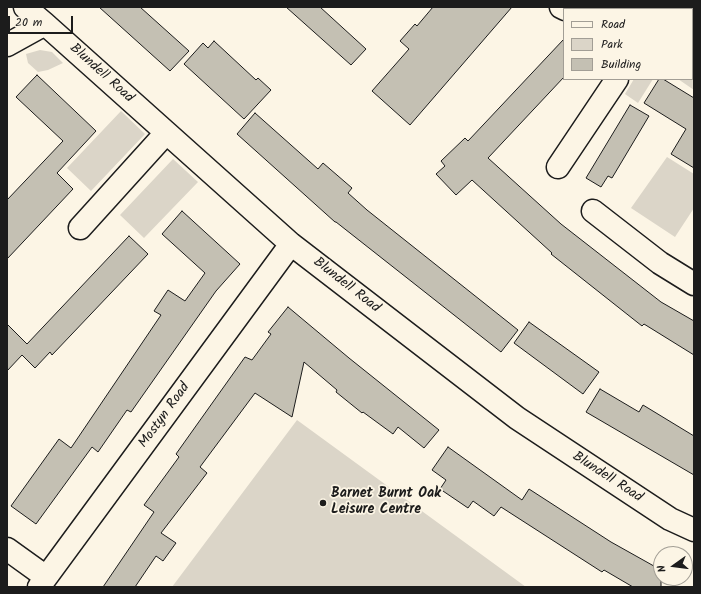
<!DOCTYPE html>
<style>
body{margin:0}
#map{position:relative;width:701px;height:594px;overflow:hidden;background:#fcf5e5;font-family:Kalam,sans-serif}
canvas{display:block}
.frame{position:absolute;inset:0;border:8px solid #1c1c1c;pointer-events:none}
.legend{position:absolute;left:563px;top:8px;width:130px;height:72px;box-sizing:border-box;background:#fcf5e5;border:1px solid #a29e95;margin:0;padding:5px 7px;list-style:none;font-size:12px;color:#1c1c1c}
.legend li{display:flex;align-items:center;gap:8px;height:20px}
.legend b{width:20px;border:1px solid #a29e95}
.north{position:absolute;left:653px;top:546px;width:40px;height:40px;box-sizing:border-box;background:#fcf5e5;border:1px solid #a29e95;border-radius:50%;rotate:256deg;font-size:11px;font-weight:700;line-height:16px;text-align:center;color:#1c1c1c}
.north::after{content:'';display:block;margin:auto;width:14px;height:18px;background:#1c1c1c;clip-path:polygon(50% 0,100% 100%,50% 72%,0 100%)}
.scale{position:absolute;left:8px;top:16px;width:65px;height:18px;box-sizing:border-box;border:2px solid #1c1c1c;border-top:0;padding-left:5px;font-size:12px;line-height:14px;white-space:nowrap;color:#1c1c1c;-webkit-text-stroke:3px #fcf5e5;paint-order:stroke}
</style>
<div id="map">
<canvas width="701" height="594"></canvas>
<div class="frame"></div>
<ul class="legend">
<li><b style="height:5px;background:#fcf5e5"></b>Road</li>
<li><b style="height:11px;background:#dbd5c8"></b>Park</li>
<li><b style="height:11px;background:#c4c0b3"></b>Building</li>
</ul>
<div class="north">N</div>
<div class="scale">20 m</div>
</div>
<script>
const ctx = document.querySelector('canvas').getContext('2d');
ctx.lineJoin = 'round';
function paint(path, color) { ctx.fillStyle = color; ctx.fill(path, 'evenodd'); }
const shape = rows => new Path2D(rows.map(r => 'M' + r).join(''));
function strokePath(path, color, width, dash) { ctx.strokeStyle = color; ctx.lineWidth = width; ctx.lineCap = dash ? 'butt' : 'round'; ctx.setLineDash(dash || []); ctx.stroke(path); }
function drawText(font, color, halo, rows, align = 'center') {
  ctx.font = font + ' Kalam,sans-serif'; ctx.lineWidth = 3.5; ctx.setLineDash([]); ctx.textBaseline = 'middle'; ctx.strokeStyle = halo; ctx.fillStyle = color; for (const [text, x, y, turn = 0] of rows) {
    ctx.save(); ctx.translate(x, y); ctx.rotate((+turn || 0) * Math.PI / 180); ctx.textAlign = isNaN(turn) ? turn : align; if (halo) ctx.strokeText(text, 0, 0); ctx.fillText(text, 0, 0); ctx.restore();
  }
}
paint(shape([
 [692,24,694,28,694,90,678,79,692,79],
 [40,50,52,52,63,63,48,70,38,72,28,63,26,54],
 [634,79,653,79,638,103,625,94],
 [121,111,145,134,91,191,67,168],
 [667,157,694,174,694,208,675,237,631,208],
 [173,159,198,182,144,238,120,215],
 [297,420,526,587,172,587]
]), '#dbd5c8');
const building = shape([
 [99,7,140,7,189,51,170,71,99,7],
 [286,7,320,7,366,49,351,65,286,7],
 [433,7,512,7,410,125,372,91,409,49,400,41,415,24,417,26,433,7],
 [564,39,564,77,488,158,561,224,661,302,694,321,694,355,644,324,642,326,551,254,552,253,472,180,456,195,436,174,445,166,441,161,465,138,468,141,564,39],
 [214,41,256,80,258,78,271,90,244,119,184,64,203,43,208,48,214,41],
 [37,75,96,131,57,173,73,189,7,259,7,200,63,141,16,97,37,75],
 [659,79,663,79,694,98,694,168,671,154,686,129,644,103,659,79],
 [630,105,649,116,612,178,608,176,601,187,586,178,630,105],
 [255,113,318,169,323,163,352,188,348,193,367,210,518,330,501,352,336,222,335,222,237,134,255,113],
 [182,211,240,264,216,291,131,412,127,410,98,452,92,447,36,524,11,506,59,439,71,448,161,315,154,311,168,290,185,301,205,273,162,234,182,211],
 [129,236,148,254,52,355,50,352,35,368,22,355,7,371,7,324,27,344,129,236],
 [288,307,349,358,439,430,424,448,398,427,393,434,363,412,362,413,336,392,337,390,304,362,292,417,255,393,200,467,207,473,161,533,176,543,163,561,156,556,135,587,103,587,154,512,144,505,179,457,176,454,245,357,252,360,271,334,268,332,288,307],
 [529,322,599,372,583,394,514,343,529,322],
 [600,389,639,412,643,405,694,436,694,475,586,412,600,389],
 [448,447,522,500,529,489,611,542,661,570,661,587,633,587,604,570,602,572,501,507,494,516,473,501,468,508,440,489,446,480,432,470,448,447]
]);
paint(building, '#c4c0b3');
strokePath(building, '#1c1c1c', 1);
const street = shape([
 [25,7,45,24,291,244,517,418,670,519,694,530],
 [561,7,565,9],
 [688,9,692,7],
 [7,45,45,24],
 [558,167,617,79],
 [593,211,660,263,694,284],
 [80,228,166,133],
 [7,549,46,577],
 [39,587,291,244]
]);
strokePath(street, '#1c1c1c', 25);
strokePath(street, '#fcf5e5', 22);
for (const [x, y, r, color] of [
 [323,503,4,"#1c1c1c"]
]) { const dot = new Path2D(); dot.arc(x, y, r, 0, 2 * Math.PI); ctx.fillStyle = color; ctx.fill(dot); strokePath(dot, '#fcf5e5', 1.5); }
drawText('14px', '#1c1c1c', '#fcf5e5', [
 ["Blundell Road",101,74,42],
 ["Blundell Road",346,286,38],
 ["Mostyn Road",165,416,-54],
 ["Blundell Road",607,478,33]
]);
drawText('bold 14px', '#1c1c1c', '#fcf5e5', [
 ["Barnet Burnt Oak",331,495],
 ["Leisure Centre",331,511]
], 'left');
</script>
